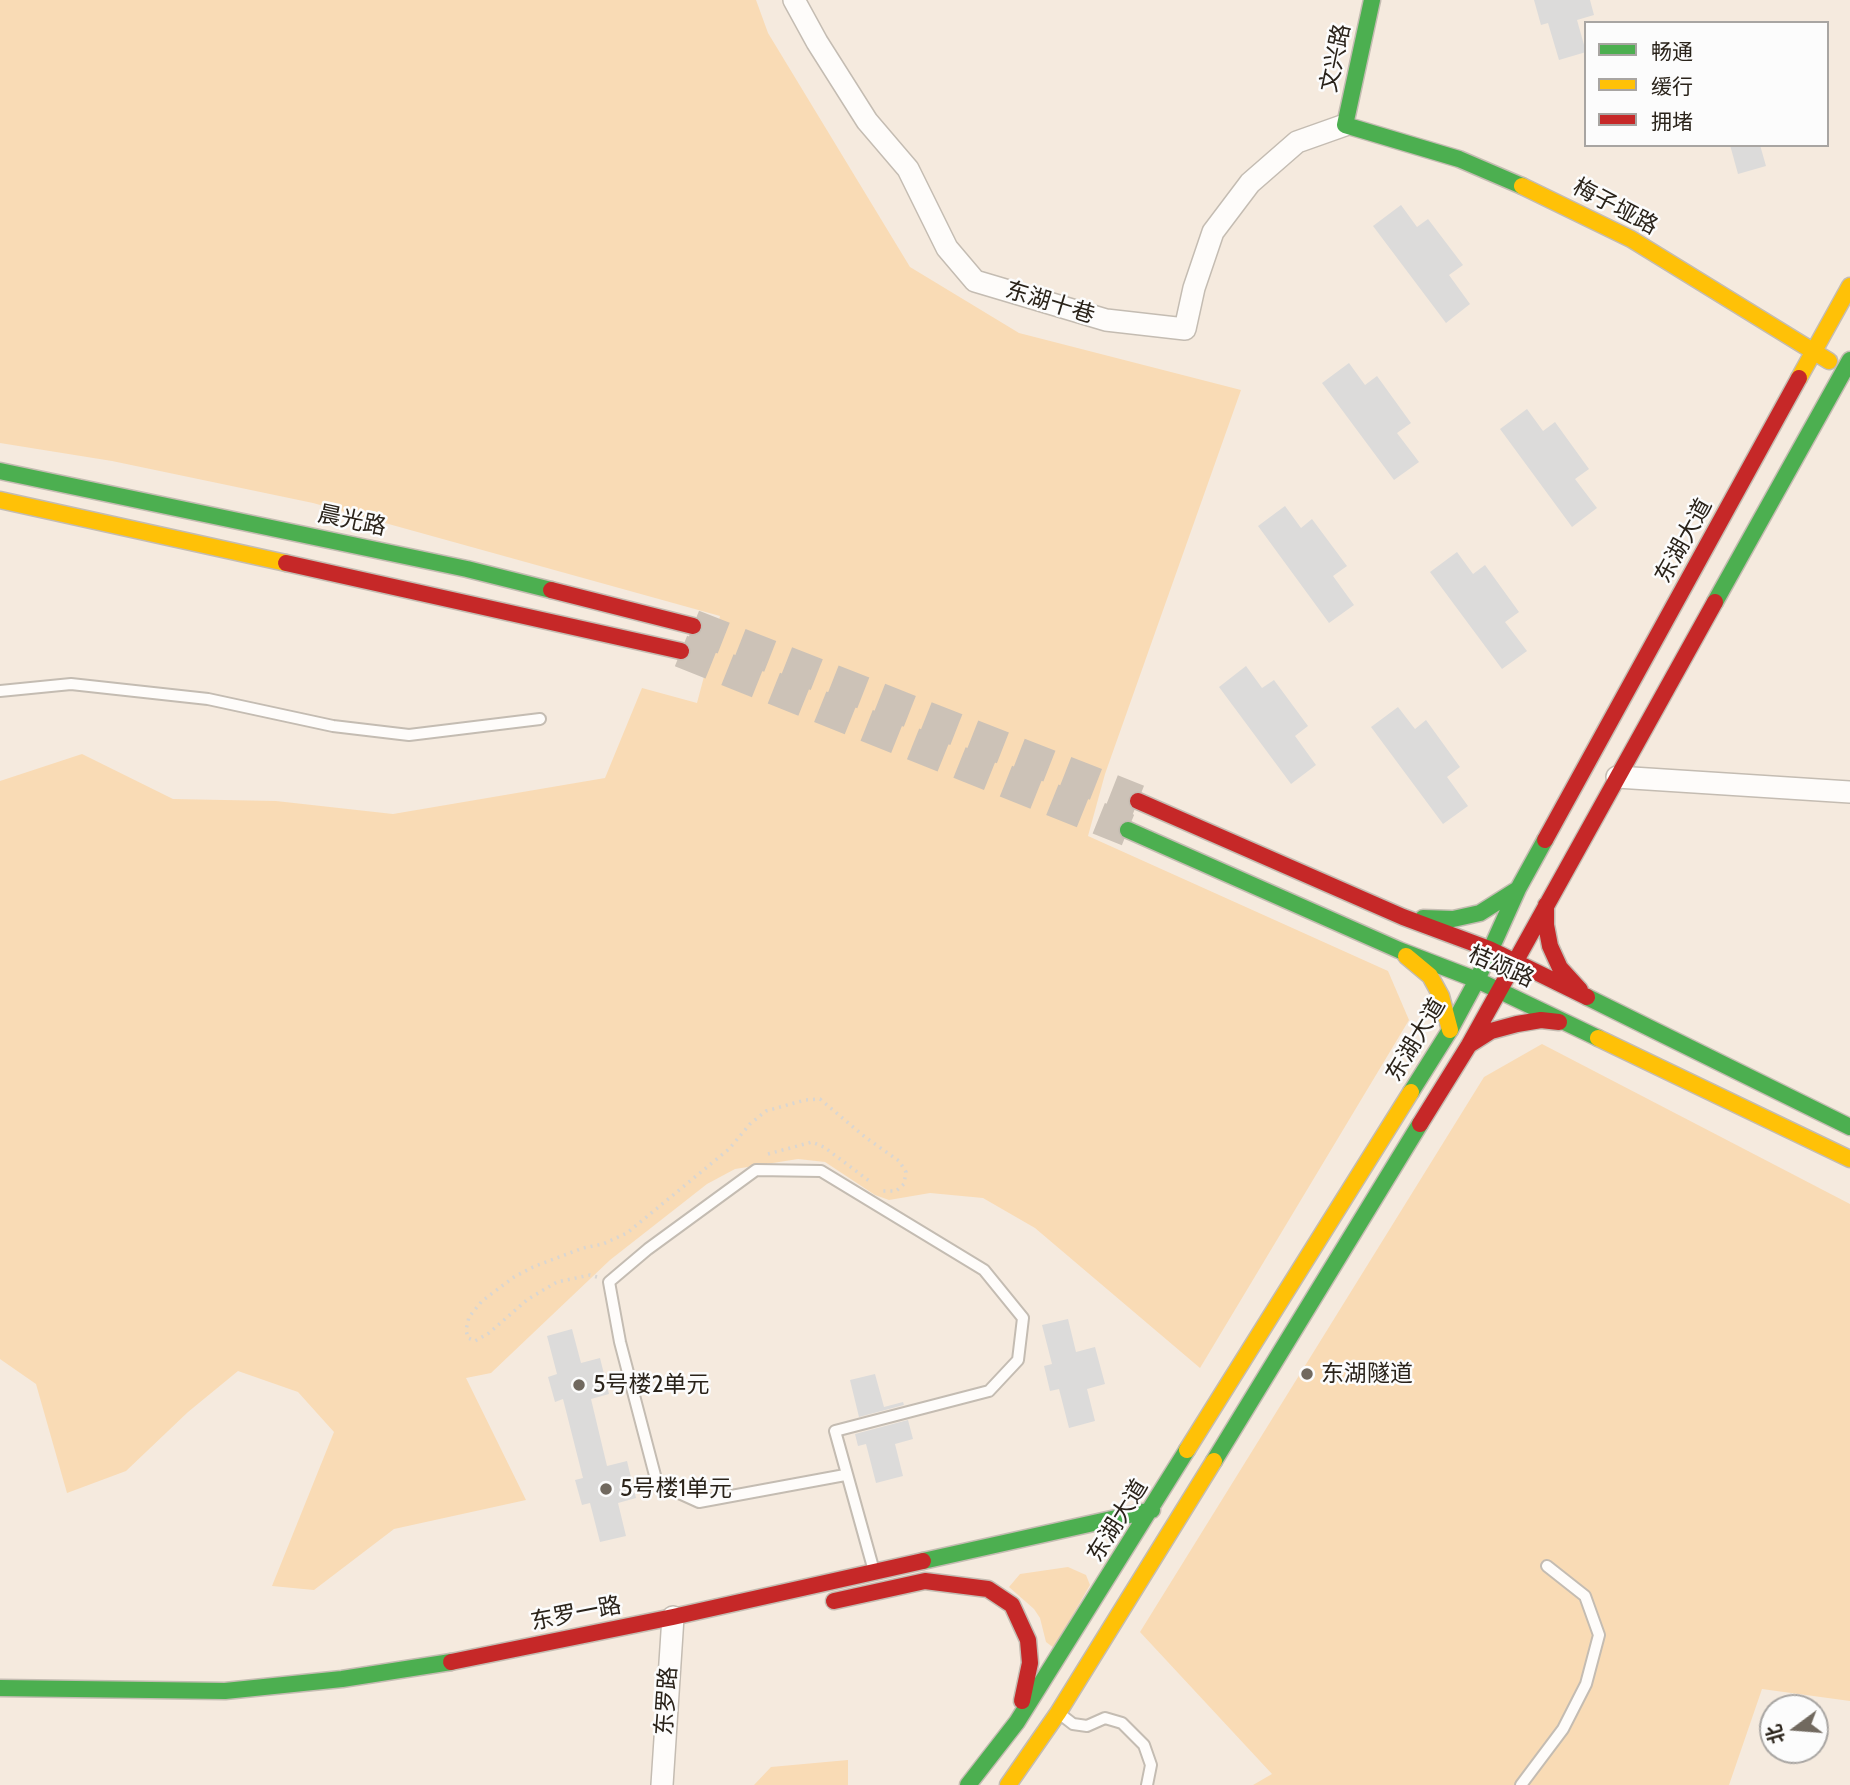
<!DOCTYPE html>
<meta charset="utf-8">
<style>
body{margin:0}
#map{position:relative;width:1850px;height:1785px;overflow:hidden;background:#f5eade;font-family:Cabin,"Noto Sans SC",sans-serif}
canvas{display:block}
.legend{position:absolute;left:1584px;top:21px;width:245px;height:126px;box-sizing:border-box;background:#fcfcfc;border:2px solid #a8a5a2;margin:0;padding:9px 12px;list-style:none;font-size:21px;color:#2a231a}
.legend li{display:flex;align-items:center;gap:14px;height:35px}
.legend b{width:35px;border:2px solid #a8a5a2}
.north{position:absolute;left:1759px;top:1694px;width:70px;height:70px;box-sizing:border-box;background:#fcfcfc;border:2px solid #a8a5a2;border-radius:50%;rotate:254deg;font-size:19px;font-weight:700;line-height:28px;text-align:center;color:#2a231a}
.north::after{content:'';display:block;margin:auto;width:24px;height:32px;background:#71695f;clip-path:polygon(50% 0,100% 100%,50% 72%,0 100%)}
</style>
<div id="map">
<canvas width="1850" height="1785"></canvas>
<ul class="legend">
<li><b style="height:9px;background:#4caf50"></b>畅通</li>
<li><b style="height:9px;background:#ffc107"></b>缓行</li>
<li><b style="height:9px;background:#c62828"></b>拥堵</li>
</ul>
<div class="north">北</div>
</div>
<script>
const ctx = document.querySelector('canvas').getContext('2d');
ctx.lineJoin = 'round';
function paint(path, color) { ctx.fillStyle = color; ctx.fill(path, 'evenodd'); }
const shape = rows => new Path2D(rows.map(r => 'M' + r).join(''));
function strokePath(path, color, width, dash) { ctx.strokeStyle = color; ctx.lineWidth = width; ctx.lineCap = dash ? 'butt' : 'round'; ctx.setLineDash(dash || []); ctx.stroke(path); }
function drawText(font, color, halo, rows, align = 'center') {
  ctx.font = font + ' Cabin,"Noto Sans SC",sans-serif'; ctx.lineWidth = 5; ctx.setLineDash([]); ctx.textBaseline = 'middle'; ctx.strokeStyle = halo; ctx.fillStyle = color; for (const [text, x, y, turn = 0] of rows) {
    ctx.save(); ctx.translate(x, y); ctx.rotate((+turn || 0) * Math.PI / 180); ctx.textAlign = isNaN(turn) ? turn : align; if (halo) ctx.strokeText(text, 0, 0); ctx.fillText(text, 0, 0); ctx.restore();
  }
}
paint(shape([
 [0,0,756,0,768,33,910,267,1019,333,1241,390,1105,774,1088,836,1388,971,1409,1020,1200,1368,1035,1228,983,1198,930,1193,889,1200,875,1195,825,1162,798,1159,735,1169,707,1184,610,1260,491,1373,466,1378,526,1500,394,1529,314,1590,272,1586,334,1432,298,1392,238,1371,188,1412,126,1471,67,1493,36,1384,0,1359,0,781,82,754,173,799,276,801,393,814,605,778,642,688,697,703,720,616,313,503,112,461,0,443],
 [1542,1044,1850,1204,1850,1701,1762,1689,1729,1785,1253,1785,1272,1774,1140,1632,1484,1077],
 [1068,1567,1086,1575,1090,1585,1054,1648,1046,1642,1040,1618,1034,1609,1009,1587,1020,1574],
 [848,1760,848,1785,754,1785,771,1767]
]), '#f9dbb5');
paint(shape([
 [1534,0,1590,0,1594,15,1577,20,1586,52,1559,60,1548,23,1541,25],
 [1730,145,1760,145,1766,166,1738,174],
 [1401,205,1417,227,1428,219,1463,265,1449,275,1470,304,1446,323,1373,226],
 [1349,363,1365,385,1377,376,1411,423,1397,433,1419,462,1394,480,1322,383],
 [1527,409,1543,431,1555,422,1589,469,1575,479,1597,508,1572,527,1500,429],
 [1285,506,1301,528,1312,519,1347,566,1333,576,1354,605,1329,623,1258,526],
 [1457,552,1473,574,1485,565,1519,612,1505,622,1527,651,1502,669,1430,572],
 [1246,666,1262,688,1274,680,1308,726,1295,736,1316,765,1291,784,1219,687],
 [1398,707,1415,729,1426,720,1460,767,1447,777,1468,806,1443,824,1371,727],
 [1068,1319,1076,1352,1095,1347,1105,1384,1087,1389,1095,1421,1069,1428,1059,1389,1050,1391,1044,1366,1052,1364,1042,1325],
 [572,1329,581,1363,600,1358,609,1394,591,1399,607,1466,627,1461,636,1498,618,1503,626,1536,600,1542,590,1503,582,1505,575,1480,583,1478,563,1399,555,1402,548,1377,557,1374,547,1336],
 [875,1374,884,1407,903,1402,904,1405,859,1417,850,1380],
 [908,1420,913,1439,895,1444,903,1476,876,1483,866,1444,858,1446,855,1434]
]), '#dcdbda');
strokePath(shape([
 [693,626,1138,801],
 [681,651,1128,830]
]), '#ccc2b7', 33, [33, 17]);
const lane = shape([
 [0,691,71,684,208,699,333,726,409,735,540,719],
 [845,1475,699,1502,657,1483,620,1342,609,1282,648,1249,756,1170,821,1171,984,1270,1023,1318,1018,1360,989,1391,835,1431,874,1571],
 [1060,1714,1073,1724,1087,1726,1105,1718,1122,1723,1144,1745,1151,1765,1147,1785],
 [1521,1785,1563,1729,1586,1684,1599,1635,1585,1596,1547,1566]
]);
const street = shape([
 [794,0,817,42,867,121,908,169,947,248,975,281,1106,320,1185,329,1194,288,1213,232,1250,183,1297,142,1345,125],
 [1617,777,1850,792],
 [662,1785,673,1617]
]);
const fast = shape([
 [1372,0,1345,125,1459,159,1522,186],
 [0,471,467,569,551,590],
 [1715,602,1850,360],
 [1128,830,1399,950,1477,980,1598,1038],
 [1423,918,1453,919,1480,913,1518,889],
 [1587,997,1850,1127],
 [1411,1092,1450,1030,1477,980,1518,889,1545,840],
 [1214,1461,1420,1124],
 [923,1561,1152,1510],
 [0,1688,225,1691,342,1679,451,1662],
 [968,1785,1017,1722,1187,1450]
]);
const slow = shape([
 [1522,186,1631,239,1829,361],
 [1799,378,1850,286],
 [0,500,286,563],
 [1406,956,1430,976,1441,996,1450,1030],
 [1598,1038,1850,1159],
 [1187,1450,1411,1092],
 [1008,1785,1058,1713,1214,1461]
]);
const jam = shape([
 [286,563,681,651],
 [551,590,693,626],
 [1138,801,1403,917,1489,949,1587,997],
 [1545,840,1799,378],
 [1546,905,1546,925,1550,946,1560,968,1580,990],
 [1469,1045,1491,1031,1517,1024,1541,1020,1559,1022],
 [1420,1124,1469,1045,1715,602],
 [834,1601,925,1581,988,1589,1012,1605,1028,1640,1030,1663,1022,1701],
 [451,1662,673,1617,923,1561]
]);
strokePath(lane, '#c4bcb2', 14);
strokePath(street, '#c4bcb2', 24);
strokePath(fast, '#c4bcb2', 19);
strokePath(slow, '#c4bcb2', 19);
strokePath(jam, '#c4bcb2', 19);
strokePath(shape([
 [768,1154,812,1142,824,1147,872,1183],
 [597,1277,590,1275,557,1282,528,1299,489,1333,475,1341,468,1338,466,1330,469,1317,482,1301,514,1277,533,1267,583,1248,603,1244,627,1233,729,1149,750,1124,766,1111,805,1100,820,1099,865,1137,899,1161,906,1172,904,1184,896,1191,883,1191]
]), '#d9d6d2', 3.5, [2, 5]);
strokePath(lane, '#fefcfa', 10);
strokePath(street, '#fefcfa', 21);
strokePath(fast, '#4caf50', 16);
strokePath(slow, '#ffc107', 16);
strokePath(jam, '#c62828', 16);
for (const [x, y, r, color] of [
 [1307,1374,7,"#71695f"],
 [579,1385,7,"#71695f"],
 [606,1489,7,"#71695f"]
]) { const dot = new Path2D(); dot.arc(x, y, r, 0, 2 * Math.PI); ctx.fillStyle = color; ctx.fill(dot); strokePath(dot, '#fcfcfc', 2.5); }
drawText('23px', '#2a231a', '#fcfcfc', [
 ["文兴路",1336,58,-78],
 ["梅子垭路",1615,207,28],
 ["东湖十巷",1050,303,17],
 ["晨光路",352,521,12],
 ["东湖大道",1684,541,-61],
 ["桔颂路",1501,967,24],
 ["东湖大道",1416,1040,-59],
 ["东湖大道",1118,1521,-58],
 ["东罗一路",576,1614,-11],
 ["东罗路",667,1701,-86]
]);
drawText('23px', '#2a231a', '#fcfcfc', [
 ["东湖隧道",1321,1374],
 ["5号楼2单元",593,1385],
 ["5号楼1单元",620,1489]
], 'left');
</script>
